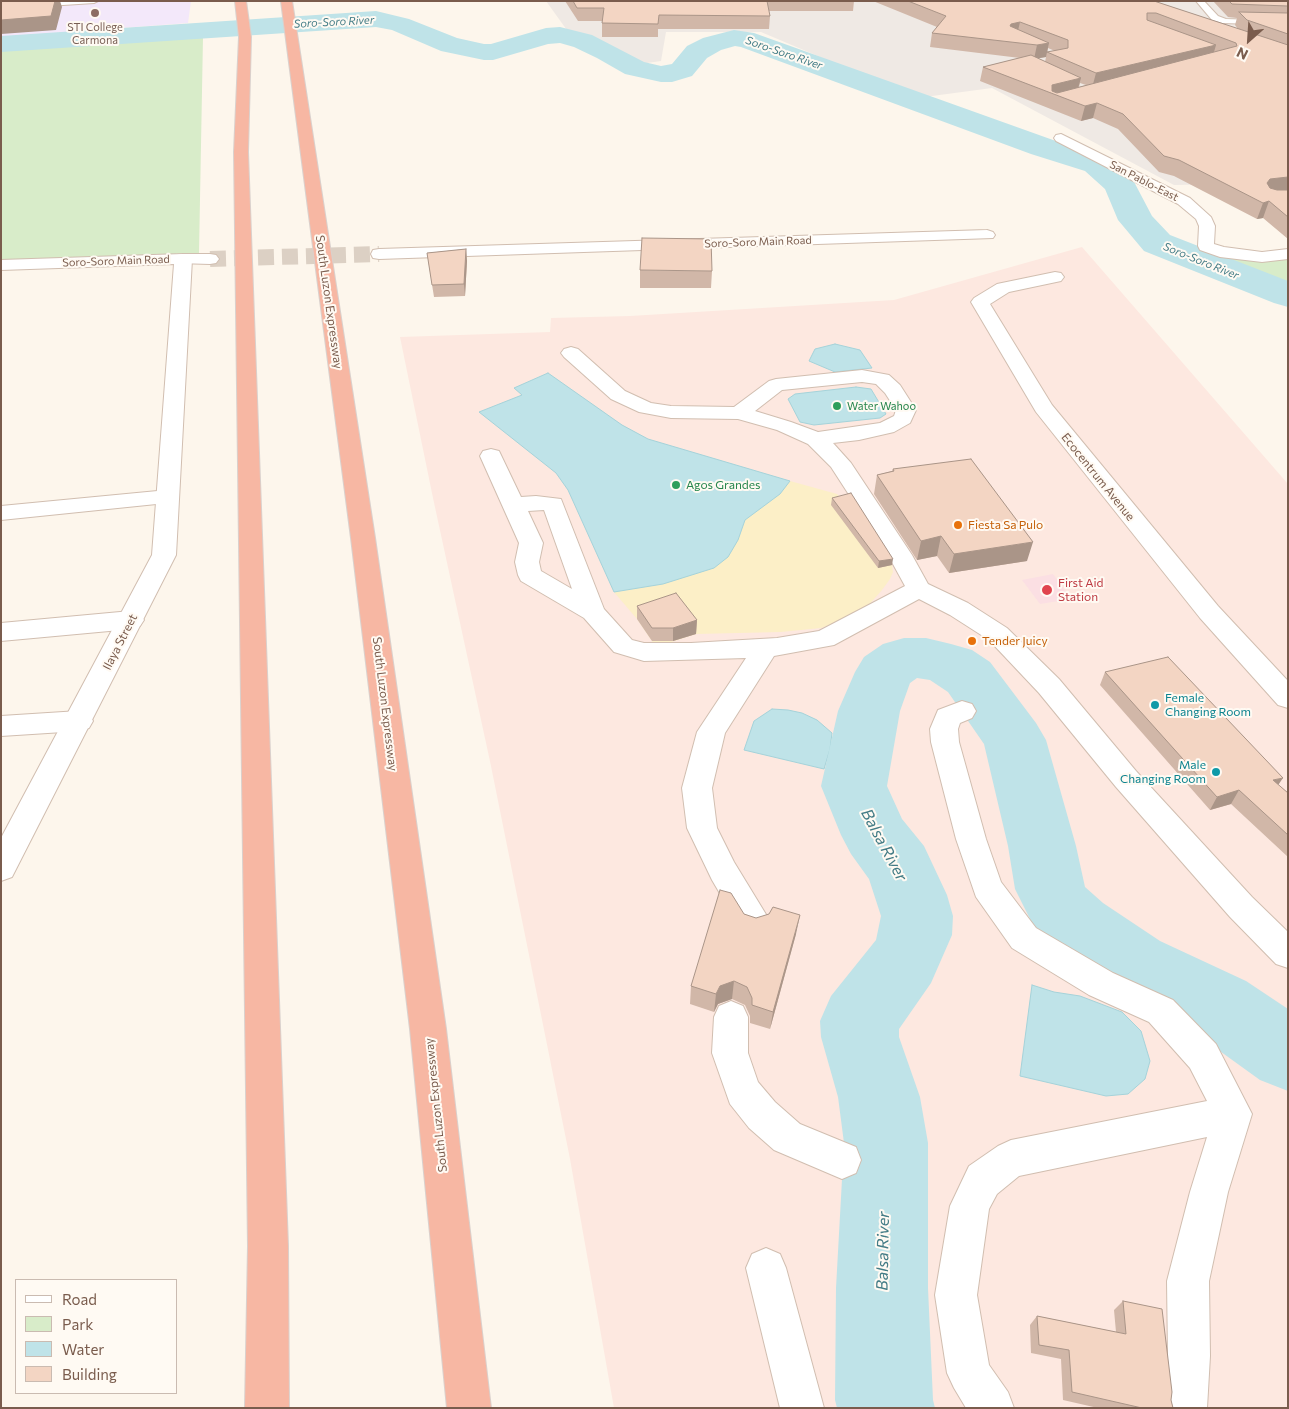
<!DOCTYPE html>
<style>
body{margin:0}
#map{position:relative;width:1289px;height:1409px;overflow:hidden;background:#fdf6ec;font-family:Commissioner,sans-serif}
canvas{display:block}
.frame{position:absolute;inset:0;border:2px solid #7a5c4d;pointer-events:none}
.legend{position:absolute;left:15px;top:1279px;width:162px;height:115px;box-sizing:border-box;background:#fffaf3;border:1px solid #cabbb1;margin:0;padding:6px 9px;list-style:none;font-size:15px;color:#7a5c4d}
.legend li{display:flex;align-items:center;gap:10px;height:25px}
.legend b{width:25px;border:1px solid #cabbb1}
.north{position:absolute;left:1224px;top:15px;width:50px;height:50px;-webkit-text-stroke:4px #fffaf3;paint-order:stroke;rotate:206deg;font-size:14px;font-weight:700;line-height:20px;text-align:center;color:#7a5c4d}
.north::after{content:'';display:block;margin:auto;width:18px;height:22px;background:#7a5c4d;clip-path:polygon(50% 0,100% 100%,50% 72%,0 100%)}
</style>
<div id="map">
<canvas width="1289" height="1409"></canvas>
<div class="frame"></div>
<ul class="legend">
<li><b style="height:6px;background:#fff"></b>Road</li>
<li><b style="height:14px;background:#d8ecc9"></b>Park</li>
<li><b style="height:14px;background:#bfe3e8"></b>Water</li>
<li><b style="height:14px;background:#f3d5c3"></b>Building</li>
</ul>
<div class="north">N</div>
</div>
<script>
const ctx = document.querySelector('canvas').getContext('2d');
ctx.lineJoin = 'round';
function paint(path, color) { ctx.fillStyle = color; ctx.fill(path, 'evenodd'); }
const shape = rows => new Path2D(rows.map(r => 'M' + r).join(''));
function strokePath(path, color, width, dash) { ctx.strokeStyle = color; ctx.lineWidth = width; ctx.lineCap = dash ? 'butt' : 'round'; ctx.setLineDash(dash || []); ctx.stroke(path); }
function drawText(font, color, halo, rows, align = 'center') {
  ctx.font = font + ' Commissioner,sans-serif'; ctx.lineWidth = 4; ctx.setLineDash([]); ctx.textBaseline = 'middle'; ctx.strokeStyle = halo; ctx.fillStyle = color; for (const [text, x, y, turn = 0] of rows) {
    ctx.save(); ctx.translate(x, y); ctx.rotate((+turn || 0) * Math.PI / 180); ctx.textAlign = isNaN(turn) ? turn : align; if (halo) ctx.strokeText(text, 0, 0); ctx.fillText(text, 0, 0); ctx.restore();
  }
}
paint(shape([
 [1082,247,1288,484,1288,1408,614,1408,570,1159,491,766,433,498,400,337,550,332,551,318,630,316,894,300]
]), '#fde8e0');
paint(shape([
 [546,1,1288,1,1288,183,1174,185,992,88,917,98,761,32,666,32,661,61,640,64,569,33]
]), '#efe9e4');
paint(shape([
 [23,1,191,1,188,23,1,37,1,3]
]), '#f3e8fa');
paint(shape([
 [1053,574,1071,599,1040,604,1022,580]
]), '#fbdfe3');
paint(shape([
 [203,37,199,253,1,260,1,48],
 [1157,243,1223,255,1273,261,1288,259,1288,295]
]), '#d8ecc9');
paint(shape([
 [790,481,837,494,844,501,892,565,893,572,890,579,882,590,867,607,838,622,821,628,781,632,696,634,656,647,637,619,614,592,663,584,738,540,745,520,780,494]
]), '#fcefc7');
const water = shape([
 [835,344,860,350,872,368,835,372,809,361,815,349,835,344],
 [548,373,622,425,648,439,790,481,780,494,745,520,738,540,728,557,714,568,663,584,614,592,568,490,556,473,479,412,522,395,514,388,548,373],
 [856,387,871,389,886,414,880,418,814,425,800,422,788,399,795,394,856,387],
 [772,709,788,710,802,713,817,720,832,733,830,749,824,769,744,750,754,721,772,709],
 [1032,985,1054,992,1080,996,1122,1012,1141,1031,1150,1061,1145,1079,1128,1094,1106,1096,1020,1076,1032,985]
]);
paint(water, '#bfe3e8');
strokePath(water, '#a5d3da', 1);
paint(shape([
 [376,11,409,19,457,38,484,44,491,44,546,28,560,27,592,35,644,62,661,66,672,64,687,46,703,38,734,30,754,33,1053,140,1109,157,1132,178,1152,216,1170,235,1288,281,1288,307,1274,303,1144,251,1118,220,1105,189,1085,171,1031,154,741,47,735,46,721,50,707,58,692,76,672,82,661,82,625,74,597,58,574,47,560,43,548,44,493,60,484,60,441,51,392,30,376,27,1,52,1,36,376,11],
 [904,638,926,638,951,644,972,650,990,662,1036,723,1046,740,1076,846,1085,887,1103,903,1160,941,1246,981,1288,1009,1288,1091,1260,1080,1192,1031,1108,987,1051,947,1035,929,1015,889,1008,846,984,744,948,692,930,680,917,678,910,683,900,711,887,786,902,819,924,846,947,895,953,916,952,935,931,983,899,1029,899,1037,920,1097,928,1143,928,1288,933,1400,935,1408,837,1408,835,1400,836,1288,844,1143,838,1097,821,1037,820,1021,831,996,876,940,881,916,869,879,851,854,841,835,821,786,838,711,855,672,864,657,883,644,904,638]
]), '#bfe3e8');
strokePath(shape([
 [210,259,379,254]
]), '#dcd0c4', 16, [16, 8]);
const service = shape([
 [55,1,98,1,94,3,1,9,1,5,55,1],
 [1196,1,1204,1,1218,16,1226,19,1288,21,1288,25,1222,23,1212,20,1196,1]
]);
const pedestrian = shape([
 [571,347,578,349,625,391,651,403,671,406,734,407,769,381,776,379,862,370,889,375,900,385,916,410,910,423,894,432,859,440,833,443,851,463,912,555,928,584,968,603,1007,628,1059,679,1136,771,1252,897,1288,932,1288,968,1276,964,1230,917,1116,787,1039,693,989,640,950,615,919,599,834,645,774,656,725,733,712,788,717,828,734,862,770,921,766,931,754,935,742,931,712,880,687,828,682,788,697,732,746,658,644,661,614,652,584,618,521,581,518,575,515,562,519,543,480,456,483,451,491,449,499,451,521,497,536,496,561,499,604,609,632,640,644,643,691,643,777,638,819,631,905,586,888,555,831,467,808,444,777,430,738,419,671,418,639,412,611,399,564,357,561,353,564,349,571,347],
 [862,382,876,384,885,393,896,410,894,416,880,423,818,432,791,422,755,411,782,390,862,382],
 [544,510,572,589,541,571,539,562,543,543,528,511,544,510],
 [962,701,972,704,976,711,972,718,960,723,958,729,959,742,986,839,1001,882,1036,928,1113,973,1173,1000,1216,1044,1252,1114,1228,1192,1209,1281,1210,1356,1207,1408,1163,1408,1168,1356,1167,1281,1190,1192,1207,1137,1019,1176,997,1194,989,1209,977,1295,989,1365,1008,1392,1014,1408,966,1408,954,1388,947,1373,935,1295,950,1206,969,1166,998,1146,1011,1140,1207,1101,1190,1068,1149,1022,1089,995,1012,948,976,897,956,839,931,742,930,729,938,710,962,701],
 [731,1001,743,1006,748,1017,748,1053,758,1082,775,1102,800,1124,856,1147,861,1160,856,1173,842,1179,774,1150,749,1128,730,1104,712,1053,714,1017,719,1006,731,1001],
 [766,1248,780,1254,786,1268,824,1408,780,1408,746,1268,752,1254,766,1248]
]);
const minor = shape([
 [1061,134,1190,198,1211,217,1215,226,1214,244,1224,247,1262,252,1288,249,1288,259,1262,262,1220,257,1200,250,1198,246,1199,226,1196,219,1178,204,1056,141,1054,138,1056,135,1061,134],
 [987,230,993,232,995,235,993,238,379,259,373,258,371,254,373,250,379,249,987,230],
 [183,254,210,254,216,255,219,259,216,263,210,264,177,263,174,259,177,255,183,254],
 [1055,272,1061,273,1064,277,1061,281,1009,292,990,304,1052,405,1218,606,1288,681,1288,708,1278,705,1200,618,1036,412,971,302,974,298,997,284,1055,272],
 [168,490,176,492,179,497,176,502,1,520,1,506,168,490],
 [131,611,140,614,144,620,140,626,131,629,1,641,1,623,131,611],
 [79,711,89,714,93,721,89,728,79,731,1,736,1,716,79,711]
]);
const tertiary = shape([
 [183,254,189,255,192,259,176,555,12,877,1,881,1,838,152,555,174,264,1,270,1,260,183,254]
]);
const motorway = shape([
 [235,1,246,1,251,37,248,152,288,1246,289,1408,245,1408,248,1246,234,152,239,37,235,1],
 [281,1,292,1,375,538,446,1029,491,1408,447,1408,410,1029,351,538,281,1]
]);
strokePath(service, '#d1beb0', 2);
strokePath(pedestrian, '#d1beb0', 2);
strokePath(minor, '#d1beb0', 2);
strokePath(tertiary, '#d1beb0', 2);
strokePath(motorway, '#dad1cd', 2);
paint(service, '#fff');
paint(pedestrian, '#fff');
paint(minor, '#fff');
paint(tertiary, '#fff');
paint(motorway, '#f7b7a3');
paint(shape([
 [565,1,854,1,853,11,769,11,770,16,769,29,658,29,658,37,602,37,602,21,578,21,567,4],
 [873,1,1154,1,1238,29,1235,25,1237,18,1228,17,1213,1,1288,1,1288,239,1263,218,1257,219,1174,176,1159,172,1118,129,1093,118,1081,121,980,81,983,67,1020,58,930,47,932,33,937,27],
 [1048,48,1055,51,1047,52,1045,62,1038,58,1046,57],
 [1080,83,1086,85,1079,87],
 [466,249,467,261,465,296,434,297,427,253],
 [640,270,712,271,711,288,640,288],
 [893,469,1027,561,949,573,937,556,917,560,874,494,877,475,892,471],
 [832,498,892,565,878,568,831,505],
 [637,606,697,620,696,634,673,641,652,641,637,619],
 [1105,672,1278,785,1288,793,1288,857,1231,804,1210,810,1100,685],
 [744,914,796,934,770,1029,750,1023,750,1016,745,1005,732,999,718,1004,714,1012,690,1004,691,986],
 [1123,1301,1171,1400,1173,1408,1098,1408,1063,1400,1061,1359,1031,1353,1030,1325,1037,1316,1116,1332,1114,1310]
]), '#d1b7a8');
paint(shape([
 [55,1,60,1,62,7,56,30,1,34,1,20],
 [1020,22,1017,35,1010,26,1011,24],
 [1049,43,1046,57,1034,59,1037,45],
 [1216,45,1212,59,1092,88,1096,73],
 [1081,78,1077,92,1050,93,1052,85],
 [1097,103,1093,118,1081,121,1085,106],
 [1288,177,1288,193,1263,195,1267,183,1270,179],
 [1269,201,1263,218,1257,219,1263,203],
 [466,249,467,261,465,296,464,284],
 [941,536,937,556,917,560,921,541],
 [1033,542,1027,561,949,573,954,554],
 [893,559,892,565,878,568,879,561],
 [697,620,696,634,673,641,673,628],
 [1283,778,1274,791,1273,780],
 [1239,790,1231,804,1210,810,1217,797],
 [800,915,796,934,770,1029,773,1012],
 [734,981,732,999,718,1004,714,1012,716,994,720,986]
]), '#aa9588');
const building = shape([
 [1,1,55,1,51,16,1,20,1,1],
 [573,1,767,1,770,16,659,15,658,24,602,23,604,8,577,8,573,1],
 [908,1,1154,1,1288,45,1288,177,1270,179,1267,183,1270,188,1277,190,1288,190,1288,217,1269,201,1263,203,1179,160,1164,156,1123,114,1097,103,1085,106,983,67,1031,55,1081,78,1052,85,1052,91,1057,93,1237,46,1236,43,1156,13,1147,13,1147,20,1216,45,1096,73,1047,52,1068,48,1068,40,1020,22,1011,24,1010,26,1049,43,1037,45,932,33,946,16,908,1],
 [1229,1,1288,1,1288,6,1232,4,1229,1],
 [1239,12,1288,13,1288,34,1247,20,1239,12],
 [642,238,711,239,712,271,640,270,642,238],
 [466,249,464,284,432,285,427,253,466,249],
 [971,459,1033,542,954,554,941,536,921,541,877,475,894,471,893,469,971,459],
 [851,493,893,559,879,561,832,498,851,493],
 [676,593,697,620,673,628,652,628,637,606,676,593],
 [1168,657,1283,778,1273,780,1288,793,1288,835,1239,790,1217,797,1105,672,1168,657],
 [720,890,731,893,744,914,756,918,769,914,773,907,800,915,773,1012,752,1005,752,998,747,987,734,981,720,986,716,994,691,986,720,890],
 [1123,1301,1162,1309,1172,1392,1171,1400,1173,1408,1142,1408,1072,1392,1069,1350,1039,1345,1037,1316,1126,1334,1123,1301]
]);
paint(building, '#f3d5c3');
strokePath(building, '#aa9588', 1);
for (const [x, y, r, color] of [
 [95,13,5,"#8d6e63"],
 [837,406,5,"#2e9e5b"],
 [676,485,5,"#2e9e5b"],
 [958,525,5,"#e8710a"],
 [1047,590,6,"#e0444e"],
 [972,641,5,"#e8710a"],
 [1155,705,5,"#0f9aa8"],
 [1216,772,5,"#0f9aa8"]
]) { const dot = new Path2D(); dot.arc(x, y, r, 0, 2 * Math.PI); ctx.fillStyle = color; ctx.fill(dot); strokePath(dot, '#fffaf3', 2); }
drawText('italic 11px', '#437c86', '#fffaf3', [
 ["Soro-Soro River",334,22,-3],
 ["Soro-Soro River",784,53,19],
 ["Soro-Soro River",1201,261,22]
]);
drawText('11px', '#785e54', '#fffaf3', [
 ["STI College",95,27],
 ["Carmona",95,40]
]);
drawText('11px', '#7a5c4d', '#fffaf3', [
 ["San Pablo-East",1144,181,27],
 ["Soro-Soro Main Road",758,242,-2],
 ["Soro-Soro Main Road",116,261,-2]
]);
drawText('11px', '#27864d', '#fffaf3', [
 ["Water Wahoo",847,406]
], 'left');
drawText('12px', '#7a5c4d', '#fffaf3', [
 ["South Luzon Expressway",329,302,82],
 ["Ecocentrum Avenue",1098,477,51],
 ["Ilaya Street",120,642,-63],
 ["South Luzon Expressway",385,704,83],
 ["South Luzon Expressway",436,1105,-96]
]);
drawText('12px', '#27864d', '#fffaf3', [
 ["Agos Grandes",686,485]
], 'left');
drawText('12px', '#c56008', '#fffaf3', [
 ["Fiesta Sa Pulo",968,525],
 ["Tender Juicy",982,641]
], 'left');
drawText('12px', '#be3a42', '#fffaf3', [
 ["First Aid",1058,583],
 ["Station",1058,597]
], 'left');
drawText('12px', '#0d838f', '#fffaf3', [
 ["Female",1165,698],
 ["Changing Room",1165,712],
 ["Male",1206,765,"right"],
 ["Changing Room",1206,779,"right"]
], 'left');
drawText('italic 16px', '#437c86', '#fffaf3', [
 ["Balsa River",884,845,62],
 ["Balsa River",883,1251,-89]
]);
</script>
